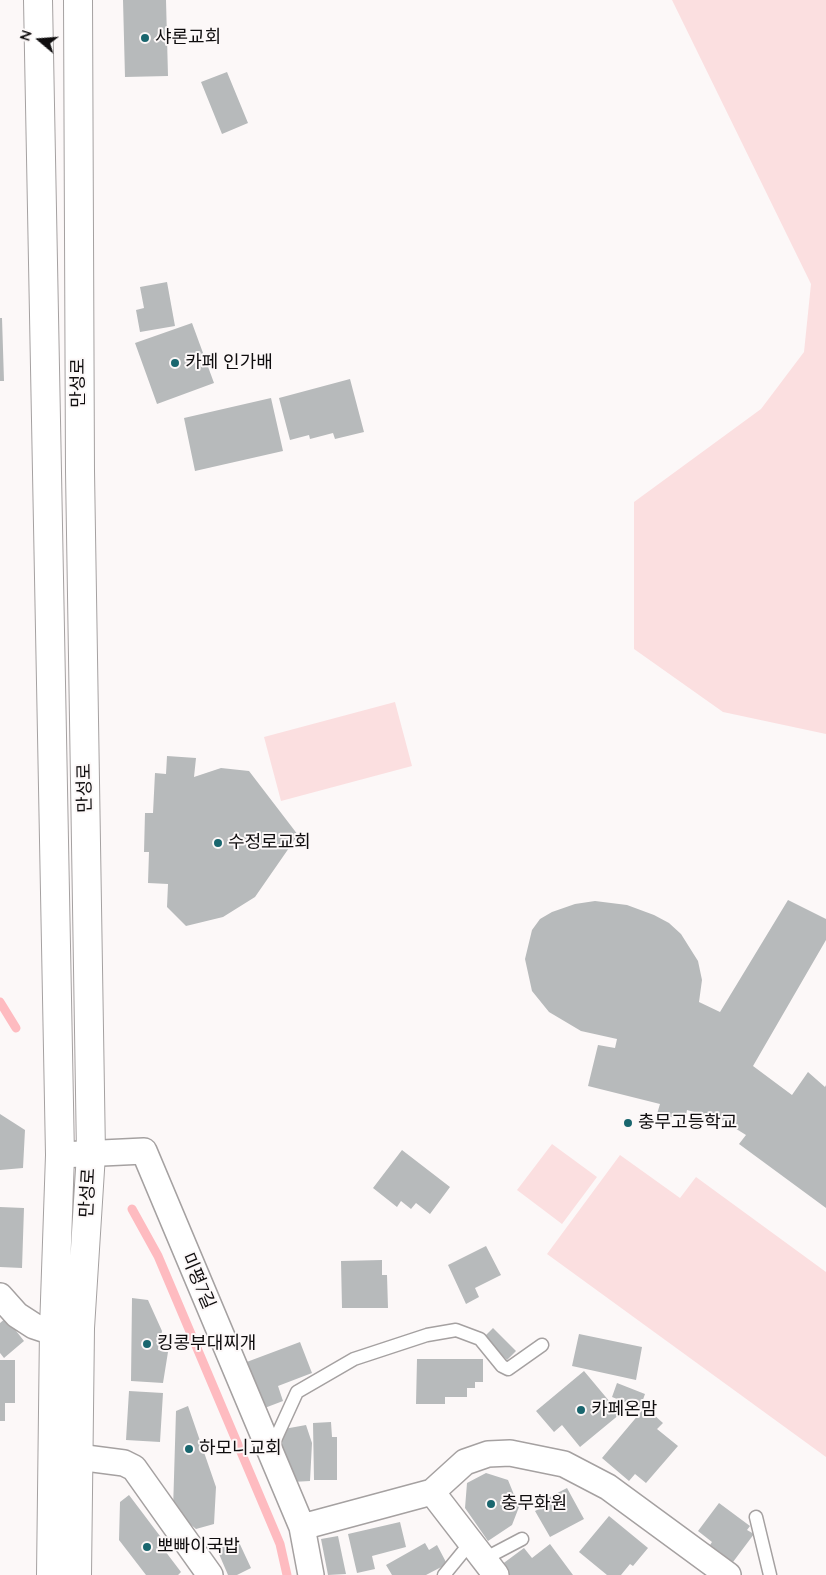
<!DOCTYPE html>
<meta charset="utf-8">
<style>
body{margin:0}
#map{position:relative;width:826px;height:1575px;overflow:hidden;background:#fcf8f8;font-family:Quicksand,sans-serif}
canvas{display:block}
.north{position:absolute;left:15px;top:15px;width:50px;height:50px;-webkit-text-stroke:4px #fcf8f8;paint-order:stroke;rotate:288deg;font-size:14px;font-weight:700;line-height:20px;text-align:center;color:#0f0d0e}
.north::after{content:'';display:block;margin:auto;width:18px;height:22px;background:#0f0d0e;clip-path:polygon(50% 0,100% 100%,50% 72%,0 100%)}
</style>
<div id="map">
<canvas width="826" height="1575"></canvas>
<div class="north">N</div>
</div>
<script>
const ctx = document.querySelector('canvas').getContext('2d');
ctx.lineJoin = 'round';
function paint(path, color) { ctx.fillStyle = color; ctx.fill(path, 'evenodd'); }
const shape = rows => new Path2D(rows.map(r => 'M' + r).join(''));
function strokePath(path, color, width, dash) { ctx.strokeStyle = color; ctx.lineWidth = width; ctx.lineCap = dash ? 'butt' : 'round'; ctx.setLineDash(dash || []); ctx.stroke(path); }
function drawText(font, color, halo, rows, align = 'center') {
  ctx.font = font + ' Quicksand,"Noto Sans KR",sans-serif'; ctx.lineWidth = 4; ctx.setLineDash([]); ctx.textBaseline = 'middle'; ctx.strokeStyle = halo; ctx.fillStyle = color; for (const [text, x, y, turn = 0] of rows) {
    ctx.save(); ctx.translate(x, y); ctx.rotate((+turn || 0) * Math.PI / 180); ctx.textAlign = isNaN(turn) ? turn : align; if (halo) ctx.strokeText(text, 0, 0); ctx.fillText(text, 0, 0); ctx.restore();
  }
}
paint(shape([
 [672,0,826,0,826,734,723,712,634,649,634,502,761,409,804,352,811,284],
 [395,702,412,766,281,801,264,737],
 [552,1144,597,1177,562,1224,517,1190],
 [620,1155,680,1198,696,1177,826,1272,826,1457,547,1254]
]), '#fbdfe0');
strokePath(shape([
 [0,1002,16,1028],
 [132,1209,158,1256,280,1544,287,1575]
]), '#febbc0', 9);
paint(shape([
 [123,0,166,0,168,76,125,77],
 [227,72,248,123,222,134,201,82],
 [167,282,175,326,140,332,136,310,144,308,140,287],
 [0,318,2,318,4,381,0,381],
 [192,323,214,383,157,404,135,343],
 [350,379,364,432,335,439,333,433,310,439,309,435,290,440,279,398],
 [271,398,283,451,195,471,184,418],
 [167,756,196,758,194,777,221,768,249,771,298,835,255,897,223,917,186,926,167,907,168,884,148,883,149,852,144,852,145,813,153,813,155,773,166,774],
 [788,900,826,919,826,940,753,1066,792,1095,808,1072,825,1087,826,1085,826,1208,739,1144,746,1135,722,1120,687,1110,685,1120,657,1114,660,1104,588,1086,598,1045,615,1048,617,1039,581,1031,549,1012,532,991,525,959,532,930,540,919,552,912,575,904,595,901,627,905,654,915,669,923,681,934,698,961,702,980,699,1002,720,1012],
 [0,1114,25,1130,23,1168,0,1170],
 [402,1150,450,1187,430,1214,416,1203,411,1209,401,1201,397,1207,373,1188],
 [0,1207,24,1208,22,1268,0,1267],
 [486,1246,501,1275,475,1288,479,1297,466,1304,448,1265],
 [382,1260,382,1275,387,1275,388,1308,342,1308,341,1261],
 [132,1298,148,1300,162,1331,158,1350,168,1352,163,1383,131,1381],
 [6,1318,24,1341,4,1358,0,1353,0,1323],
 [493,1328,516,1351,507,1360,484,1337],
 [579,1334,642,1347,636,1380,572,1366],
 [300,1342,312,1373,278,1386,283,1401,262,1409,244,1363],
 [417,1359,483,1359,483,1382,475,1382,475,1388,467,1388,467,1397,445,1397,445,1404,416,1404],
 [0,1360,15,1360,15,1403,5,1403,5,1421,0,1421],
 [584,1371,620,1414,580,1447,562,1425,554,1432,536,1411],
 [617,1383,645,1394,640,1408,612,1397],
 [129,1391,163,1393,160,1442,126,1440],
 [188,1406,216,1487,214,1524,196,1529,173,1510,176,1411],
 [645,1407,663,1423,657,1429,678,1446,646,1483,635,1474,629,1481,602,1458],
 [331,1422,332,1437,337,1437,337,1480,314,1480,313,1423],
 [306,1425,312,1443,310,1481,292,1482,279,1439,284,1429],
 [486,1473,508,1480,519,1507,512,1525,488,1541,465,1508,467,1483],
 [567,1488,584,1519,550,1537,535,1511,545,1506,542,1501],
 [129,1495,163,1540,159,1543,181,1572,178,1575,146,1575,119,1540,120,1502],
 [719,1503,750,1526,747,1530,754,1534,733,1562,710,1545,712,1542,698,1531],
 [609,1516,648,1548,633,1566,630,1564,621,1575,607,1575,579,1552],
 [400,1522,406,1547,372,1556,375,1569,357,1573,348,1534],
 [338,1536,346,1574,328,1575,321,1539],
 [237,1538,251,1568,237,1575,228,1575,216,1547],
 [425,1543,429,1550,437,1545,447,1564,426,1575,392,1575,386,1565],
 [550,1544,573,1575,509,1575,501,1565,524,1548,532,1558]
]), '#b7babb');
const lane = shape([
 [270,1451,297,1392,354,1359,427,1335,456,1330,480,1339,502,1366,508,1369,542,1345],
 [756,1517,770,1575],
 [484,1559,522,1539],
 [444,1575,471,1542]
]);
const street = shape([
 [60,1155,144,1151,302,1527,311,1575],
 [0,1296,17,1315,34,1326,43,1329,73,1328],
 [78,1457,124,1463,134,1468,210,1575],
 [432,1492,465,1462,488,1454,510,1453,564,1464,608,1487,728,1575],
 [302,1527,432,1492,496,1575]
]);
const secondary = shape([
 [38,0,60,1155,54,1329,51,1575],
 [77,1575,80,1328,91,1154,80,471,78,0]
]);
strokePath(lane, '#a5a1a1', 15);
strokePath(street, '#a5a1a1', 28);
strokePath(secondary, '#a5a1a1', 30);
strokePath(lane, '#fff', 12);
strokePath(street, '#fff', 25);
strokePath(secondary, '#fff', 28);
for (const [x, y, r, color] of [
 [145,38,5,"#19666e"],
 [175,363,5,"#19666e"],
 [218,843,5,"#19666e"],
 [628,1123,5,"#19666e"],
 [147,1344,5,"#19666e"],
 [581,1410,5,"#19666e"],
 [189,1449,5,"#19666e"],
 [491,1504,5,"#19666e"],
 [147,1547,5,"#19666e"]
]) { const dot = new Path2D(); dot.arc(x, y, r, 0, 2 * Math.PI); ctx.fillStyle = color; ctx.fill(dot); strokePath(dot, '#fcf8f8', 2); }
drawText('18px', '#0f0d0e', '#fcf8f8', [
 ["샤론교회",155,38],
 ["카페 인가배",185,363],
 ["수정로교회",228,843],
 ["충무고등학교",638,1123],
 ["킹콩부대찌개",157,1344],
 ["카페온맘",591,1410],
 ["하모니교회",199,1449],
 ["충무화원",501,1504],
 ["뽀빠이국밥",157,1547]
], 'left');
drawText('18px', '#0f0d0e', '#fcf8f8', [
 ["만성로",79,383,-90],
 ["만성로",85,788,-91],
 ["만성로",88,1193,-87],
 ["미평7길",198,1281,67]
]);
</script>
